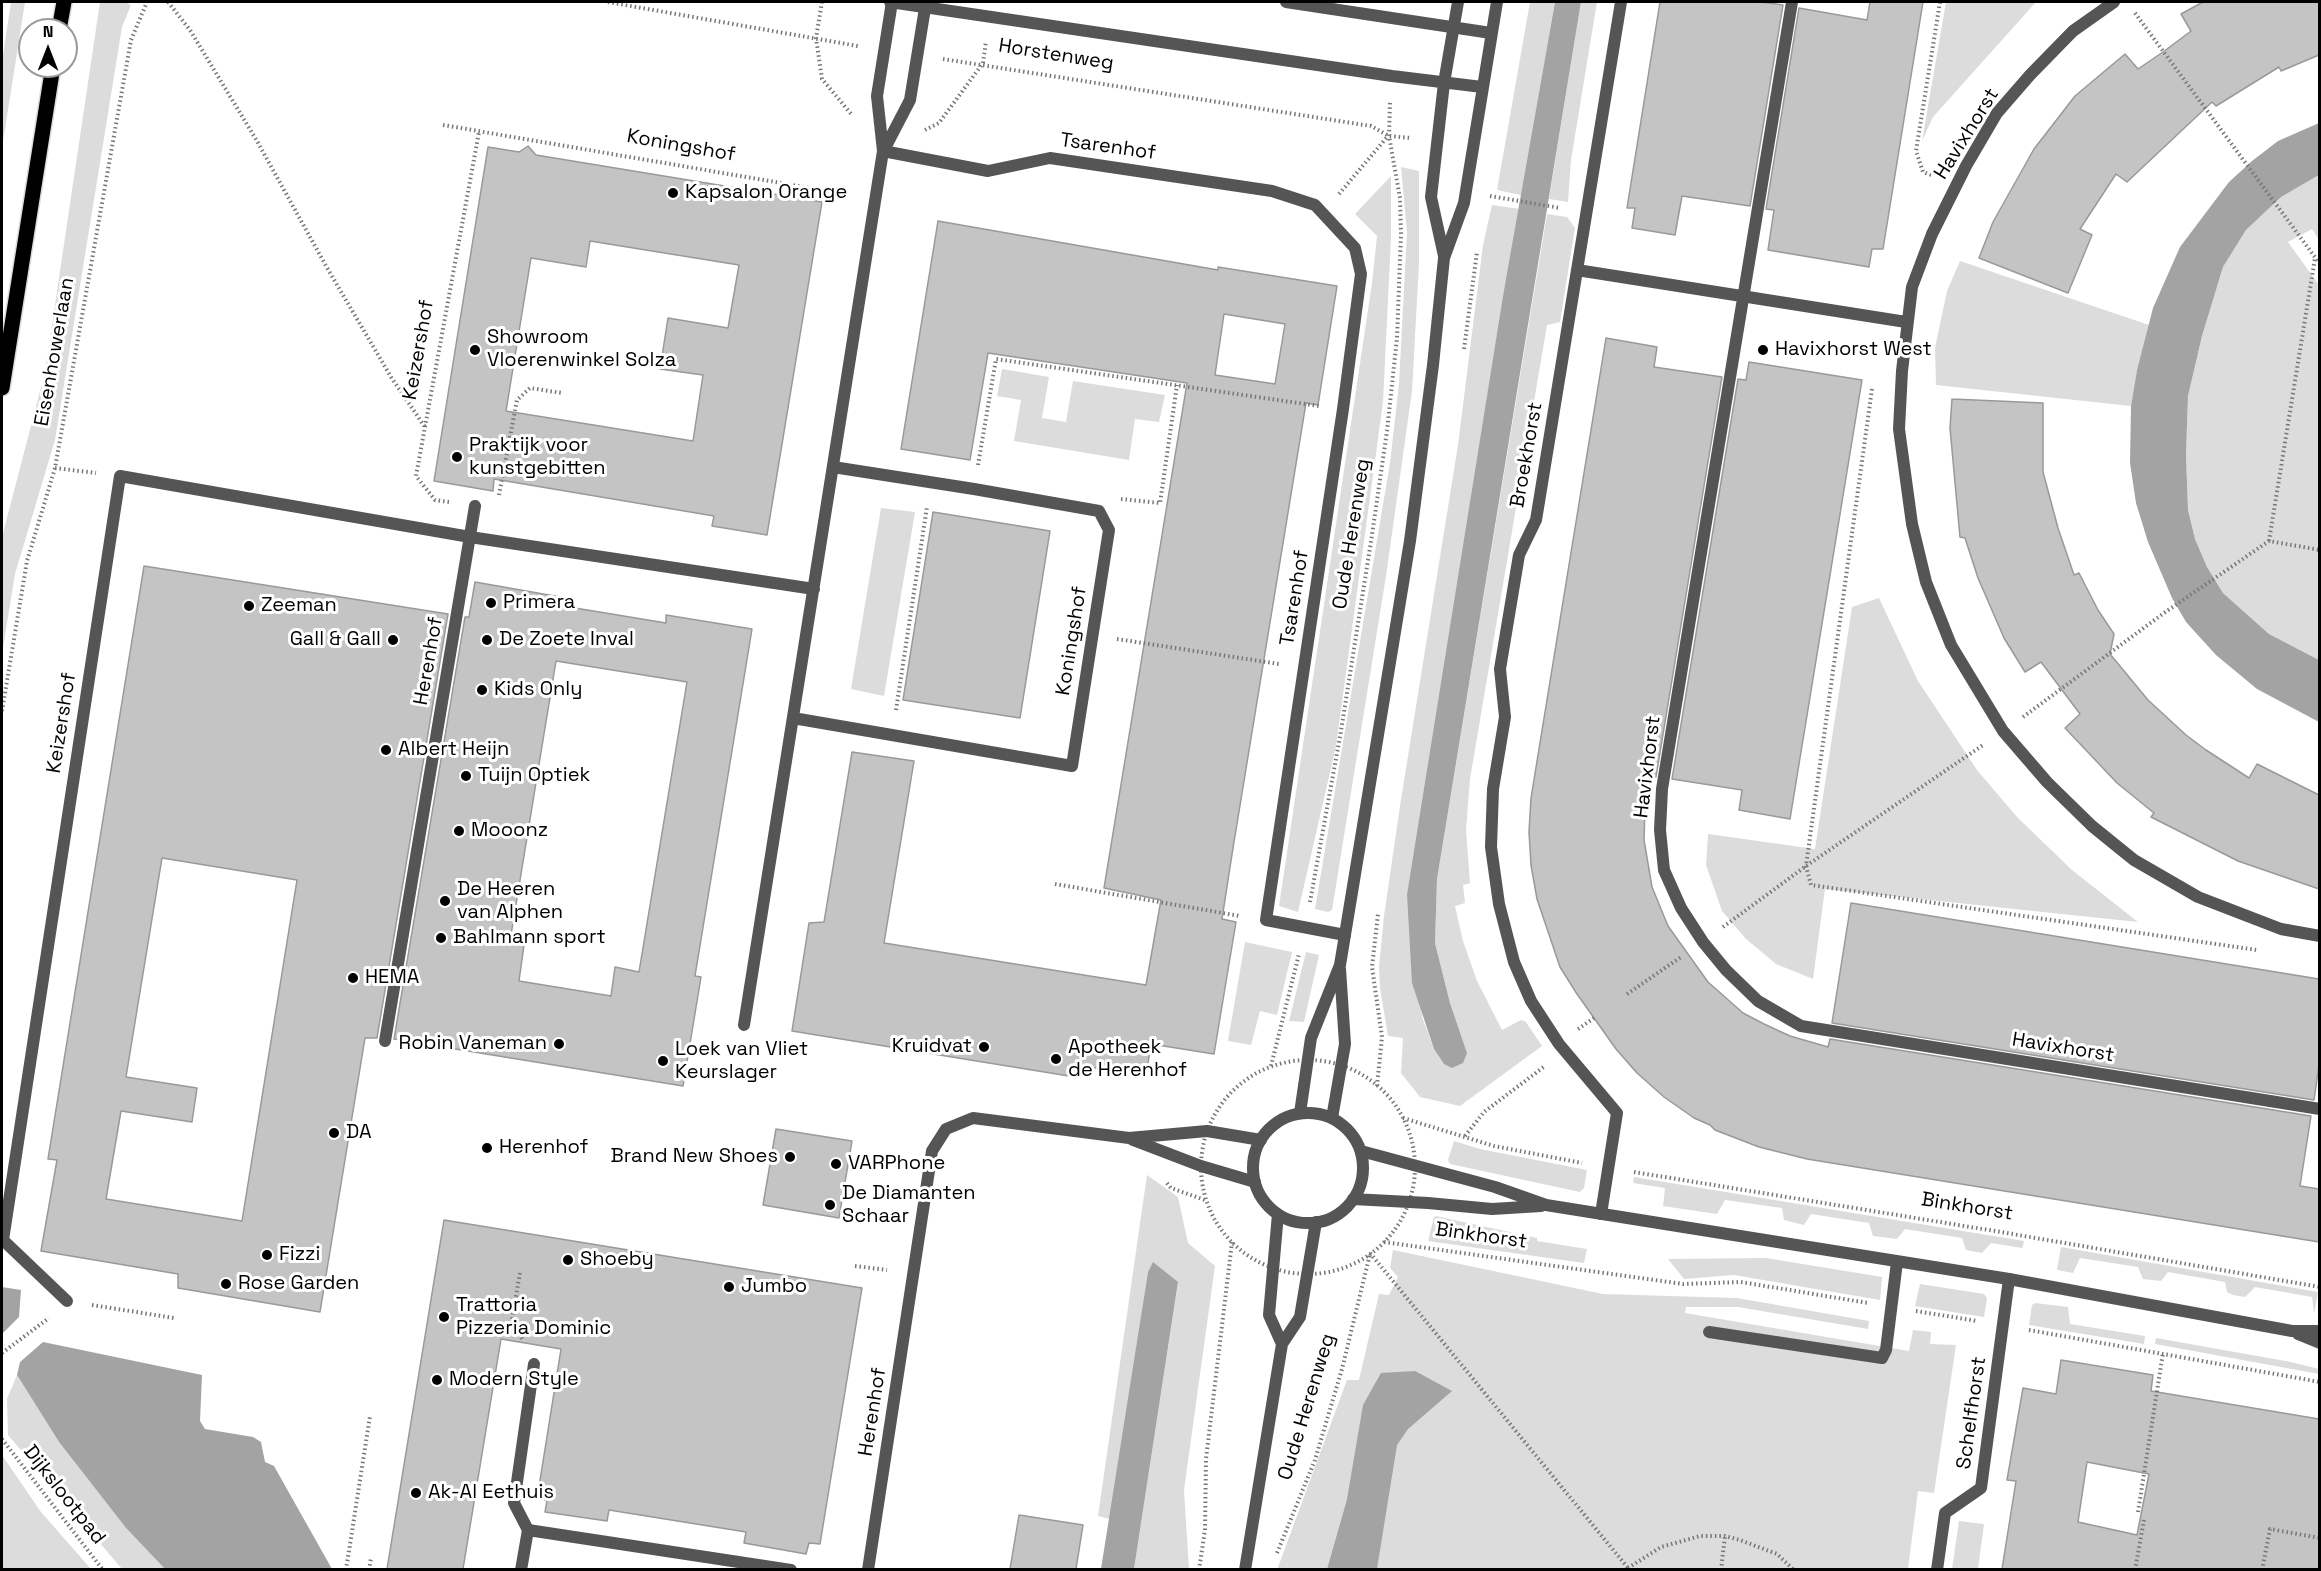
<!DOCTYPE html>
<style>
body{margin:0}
#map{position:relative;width:2321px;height:1571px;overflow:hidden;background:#fff;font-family:"Space Grotesk",sans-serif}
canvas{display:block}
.frame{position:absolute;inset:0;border:3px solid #000;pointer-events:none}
.north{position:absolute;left:18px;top:18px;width:60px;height:60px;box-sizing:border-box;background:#fff;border:2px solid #999;border-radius:50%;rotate:0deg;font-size:16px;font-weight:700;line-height:24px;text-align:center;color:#000}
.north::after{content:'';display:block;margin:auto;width:21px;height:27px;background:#000;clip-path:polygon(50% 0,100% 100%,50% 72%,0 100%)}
</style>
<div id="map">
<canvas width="2321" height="1571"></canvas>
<div class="frame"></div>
<div class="north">N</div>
</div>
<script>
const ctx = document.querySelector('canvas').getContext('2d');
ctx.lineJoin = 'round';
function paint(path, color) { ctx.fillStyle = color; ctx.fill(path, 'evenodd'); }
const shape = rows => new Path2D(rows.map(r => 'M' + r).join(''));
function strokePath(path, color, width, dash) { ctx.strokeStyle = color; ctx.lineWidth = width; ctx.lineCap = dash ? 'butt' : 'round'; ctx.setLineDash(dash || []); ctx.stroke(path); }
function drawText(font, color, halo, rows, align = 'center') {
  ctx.font = font + ' "Space Grotesk",sans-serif'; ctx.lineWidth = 6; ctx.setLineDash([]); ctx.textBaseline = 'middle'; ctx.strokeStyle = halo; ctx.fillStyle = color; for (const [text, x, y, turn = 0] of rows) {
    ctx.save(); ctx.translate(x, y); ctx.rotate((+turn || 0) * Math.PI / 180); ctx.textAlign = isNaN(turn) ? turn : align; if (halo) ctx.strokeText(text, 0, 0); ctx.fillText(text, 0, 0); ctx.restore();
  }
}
paint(shape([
 [11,2,25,2,2,148,2,62],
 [100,2,125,2,131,5,122,27,55,440,15,574,2,654,2,537,45,372],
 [1530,2,1555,2,1521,195,1497,190],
 [1581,2,1597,2,1571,160,1568,202,1549,199],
 [1946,2,2036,2,1933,117,1922,141],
 [1401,167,1419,171,1419,263,1412,391,1386,576,1332,910,1328,912,1315,909,1390,463,1399,384,1407,232],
 [2319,175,2319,240,2312,229,2288,242,2319,285,2319,660,2269,634,2223,593,2207,567,2195,539,2188,510,2186,455,2188,396,2202,336,2223,267,2246,230,2281,197],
 [1391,176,1391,238,1383,402,1336,746,1298,912,1279,906,1372,283,1377,236,1355,214],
 [1492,205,1520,209,1503,297,1407,894,1422,1017,1434,1049,1444,1064,1467,1053,1450,1003,1435,943,1437,879,1547,214,1567,217,1575,228,1560,322,1547,325,1470,779,1466,830,1470,883,1463,885,1465,903,1455,906,1463,941,1477,981,1502,1030,1521,1020,1526,1022,1542,1046,1460,1106,1420,1097,1401,1073,1403,1038,1388,1036,1380,988,1379,967,1384,916,1400,806,1458,445,1483,245],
 [1960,261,2149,325,2137,370,2131,406,1936,385,1935,348,1947,291],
 [1002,369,1049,377,1042,418,1066,422,1073,381,1165,395,1159,422,1135,419,1129,460,1014,441,1021,400,997,396],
 [881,508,915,512,884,696,851,689],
 [1879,598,1918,681,1977,770,2017,817,2072,870,2138,922,1825,889,1813,979,1776,964,1745,938,1722,911,1706,865,1708,834,1815,849,1852,607],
 [1245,942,1292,952,1277,1015,1260,1011,1251,1045,1228,1041],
 [1306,952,1319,955,1304,1022,1289,1021],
 [1454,1141,1480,1149,1587,1170,1584,1188,1580,1192,1450,1164,1448,1160],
 [1147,1175,1178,1197,1188,1243,1215,1266,1184,1490,1189,1569,1134,1569,1178,1283,1153,1263,1148,1272,1110,1519,1098,1516],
 [1634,1177,2024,1241,2023,1246,2022,1248,1991,1243,1982,1253,1966,1250,1962,1238,1905,1229,1897,1239,1873,1236,1869,1223,1811,1214,1804,1225,1784,1220,1782,1208,1725,1200,1717,1214,1663,1206,1665,1188,1633,1183],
 [1436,1216,1537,1238,1537,1241,1587,1249,1584,1263,1428,1241,1434,1217],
 [2061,1247,2318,1292,2314,1314,2312,1297,2255,1287,2245,1297,2233,1295,2227,1292,2225,1282,2168,1272,2161,1281,2143,1279,2138,1267,2080,1258,2073,1273,2057,1270],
 [1393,1250,1603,1294,1737,1298,1869,1321,1868,1329,1738,1307,1686,1307,1685,1313,1909,1351,1913,1330,1931,1332,1930,1344,1956,1345,1934,1493,1918,1491,1908,1569,1346,1569,1347,1499,1327,1569,1277,1570,1347,1380,1359,1380,1379,1294,1389,1295,1398,1277,1390,1268],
 [1766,1258,1882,1277,1880,1300,1734,1275,1684,1279,1668,1259],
 [1920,1284,1984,1294,1987,1298,1984,1317,1915,1306],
 [2035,1303,2068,1307,2070,1324,2145,1336,2144,1344,2029,1325,2032,1305],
 [2156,1338,2291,1362,2319,1369,2319,1374,2155,1344],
 [17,1375,59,1442,126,1528,165,1569,122,1569,8,1435,7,1399],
 [2,1455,41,1512,91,1569,2,1569],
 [1959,1521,1984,1524,1978,1569,1952,1569]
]), '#dcdcdc');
paint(shape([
 [1555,2,1581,2,1437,879,1435,943,1450,1003,1467,1053,1463,1063,1452,1068,1444,1064,1434,1049,1412,983,1407,894,1503,296],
 [2319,123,2319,175,2281,197,2246,230,2223,267,2202,336,2188,396,2186,455,2188,510,2195,539,2207,567,2223,593,2269,634,2319,660,2319,722,2257,689,2216,655,2186,622,2172,598,2148,542,2136,503,2130,463,2131,406,2137,370,2153,308,2180,247,2229,182,2252,161,2278,141],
 [1153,1262,1178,1282,1134,1569,1101,1569,1148,1272],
 [2,1287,21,1290,19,1317,2,1334],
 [43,1342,202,1375,200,1421,205,1429,253,1437,261,1442,265,1462,274,1466,332,1569,165,1569,126,1528,59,1442,17,1375,20,1362],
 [1415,1371,1452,1391,1408,1429,1397,1445,1377,1569,1327,1569,1347,1499,1363,1405,1381,1373]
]), '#a3a3a3');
const building = shape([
 [1660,2,1761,2,1783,5,1750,206,1682,196,1675,235,1632,228,1635,208,1627,208,1660,2],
 [1870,2,1923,2,1883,249,1872,249,1869,267,1768,250,1774,210,1766,209,1799,8,1867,20,1870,2],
 [2203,2,2319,2,2319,55,2281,71,2279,67,2216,106,2212,102,2127,182,2116,174,2080,229,2092,235,2068,293,1979,258,1993,222,2034,149,2075,96,2125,54,2138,69,2163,52,2191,31,2181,14,2203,2],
 [528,146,536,155,822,202,767,535,712,526,714,516,494,479,493,491,434,481,488,147,519,152,528,146],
 [590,241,739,265,728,328,668,318,660,369,703,375,693,441,506,411,531,258,586,267,590,241],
 [938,221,1218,270,1218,267,1337,286,1318,405,1306,403,1233,848,1222,919,1236,922,1214,1054,1151,1044,1146,1076,1077,1065,1075,1077,792,1031,809,923,824,922,852,752,914,761,884,943,1146,985,1161,900,1104,888,1187,383,988,353,970,460,901,449,938,221],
 [1224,314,1285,324,1275,384,1215,375,1224,314],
 [1606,338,1657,347,1654,367,1722,377,1656,777,1646,775,1644,840,1652,887,1668,926,1708,982,1743,1013,1764,1024,1790,1036,1828,1047,1830,1039,2311,1116,2300,1186,2319,1189,2319,1242,1807,1159,1759,1147,1715,1130,1710,1125,1694,1118,1664,1097,1637,1073,1616,1049,1577,994,1560,967,1537,899,1531,865,1529,832,1531,798,1606,338],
 [1749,362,1862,380,1790,819,1739,810,1742,790,1672,779,1738,379,1746,380,1749,362],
 [1952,399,2043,403,2043,472,2058,528,2074,575,2079,573,2098,610,2114,634,2110,654,2148,700,2186,735,2206,750,2249,778,2257,764,2319,795,2319,889,2238,861,2151,817,2154,813,2117,783,2065,728,2080,714,2041,662,2025,672,2004,638,1978,578,1965,538,1960,537,1950,428,1952,399],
 [933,512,1050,531,1020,718,903,700,933,512],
 [144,566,448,614,377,1038,365,1038,320,1312,178,1288,178,1274,41,1251,57,1160,48,1159,144,566],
 [162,858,297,880,242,1221,106,1199,121,1111,192,1122,197,1088,126,1077,162,858],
 [475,582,566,598,563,606,666,623,666,615,752,629,695,976,701,977,683,1086,394,1039,465,617,469,617,475,582],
 [556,661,687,682,639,972,615,967,611,996,519,981,525,938,511,935,556,661],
 [1851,903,2319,979,2319,1065,2314,1100,1832,1023,1851,903],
 [776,1129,852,1141,839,1218,763,1205,776,1129],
 [444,1220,862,1288,820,1544,809,1543,806,1554,744,1543,746,1532,609,1510,607,1521,545,1512,547,1500,537,1499,561,1349,501,1339,463,1569,387,1569,444,1220],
 [2061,1360,2153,1375,2151,1391,2319,1419,2319,1569,2002,1569,2016,1481,2007,1480,2023,1388,2056,1394,2061,1360],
 [2087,1462,2149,1474,2137,1535,2078,1522,2087,1462],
 [1019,1515,1083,1525,1076,1569,1010,1569,1019,1515]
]);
paint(building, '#c4c4c4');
strokePath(building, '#999', 1.5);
const primary = shape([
 [59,30,64,2],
 [2,388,53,66]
]);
strokePath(primary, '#dbdbdb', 18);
strokePath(shape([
 [168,2,190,30,257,141,326,266,391,377,425,427],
 [608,2,858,46],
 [822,2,816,38,822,79,852,115],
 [2135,13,2320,264],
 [943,59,1371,126,1389,136,1411,138],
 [443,125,851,195],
 [925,130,939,123,983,63,986,41],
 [1931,175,1923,172,1916,151,1940,2],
 [1339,194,1388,136],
 [1490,196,1560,208],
 [1464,349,1477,252],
 [1872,389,1806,866,1811,885,2257,950],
 [978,465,996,359,1319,406],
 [55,468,96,473],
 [499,495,517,400,530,388,562,393],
 [1121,499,1160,503,1177,385],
 [449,502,435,500,416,476,479,132],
 [2269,541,2315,258],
 [1117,639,1279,664],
 [896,710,927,507],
 [2,711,27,561,55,468,131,40,147,2],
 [2023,717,2164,613,2269,541,2320,550],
 [1055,884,1240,916],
 [1310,902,1341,731,1372,535,1387,431,1397,338,1401,234,1400,198,1389,136,1390,102],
 [1723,927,1806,866,1983,745],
 [1627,994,1681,957],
 [1578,1029,1594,1018],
 '1201 1167a107 107 0 1 1 214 0a107 107 0 1 1-214 0Z',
 [1271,1066,1299,954],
 [1377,1086,1382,1037,1372,967,1378,914],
 [1403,1118,1494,1146,1582,1163],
 [1465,1136,1484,1112,1545,1066],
 [1634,1172,1995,1231,2320,1287],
 [1167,1183,1171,1188,1205,1200],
 [1384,1242,1683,1284,1741,1282,1868,1303],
 [1370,1253,1628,1568],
 [855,1266,887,1270],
 [520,1273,512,1319,523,1341],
 [92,1305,174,1318],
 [1916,1311,1977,1321],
 [2029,1330,2320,1382],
 [2,1353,49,1318],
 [2,1439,103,1570],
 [2138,1512,2163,1353],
 [1277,1553,1315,1460,1342,1369,1370,1254],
 [1628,1568,1661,1547,1700,1536,1725,1536,1740,1540,1777,1554,1794,1570],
 [346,1570,370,1416],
 [369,1570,371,1558],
 [1199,1570,1205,1530,1206,1459,1232,1242],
 [1721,1570,1725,1536],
 [2135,1570,2144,1520],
 [2262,1570,2270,1529,2320,1538]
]), '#777', 4, [1.5, 3]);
strokePath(shape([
 [1709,1332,1882,1358,1886,1350,1897,1262],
 [528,1530,514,1503,534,1364]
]), '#555', 12);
strokePath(shape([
 [385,1041,475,506]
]), '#555', 12);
strokePath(shape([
 [1792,2,1662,789,1660,830,1664,870,1681,908,1703,942,1726,970,1758,1001,1801,1026,2320,1109],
 [2114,2,2073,31,2030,75,1997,113,1966,166,1932,234,1912,287,1902,371,1899,429,1912,524,1926,582,1951,645,2003,731,2047,782,2092,826,2134,860,2198,897,2281,929,2320,936],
 [884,150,910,100,926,2],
 [883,151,988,171,1050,158,1272,191,1315,205,1355,248,1361,274,1343,409,1266,920,1345,935],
 [1577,270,1906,322],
 [793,718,1072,766,1109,530,1099,511,974,489,833,467],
 [744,1025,883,151,877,96,892,2],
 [1133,1140,1201,1166,1255,1182],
 [1601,1214,1617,1113,1559,1044,1531,1001,1514,962,1499,904,1491,847,1493,789,1505,717,1500,669,1519,555,1536,520,1621,2],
 [67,1301,3,1240,120,476,470,537,814,589],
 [521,1570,528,1530,791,1570],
 [868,1570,932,1151,946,1129,973,1118,1129,1138,1207,1131,1261,1140],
 [1937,1570,1945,1513,1981,1488,2009,1279]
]), '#555', 12);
strokePath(shape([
 [890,2,1392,76,1482,87],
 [1286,2,1491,33],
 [1444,256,1431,197,1444,83,1458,2],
 [1300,1113,1311,1038,1340,965,1410,541,1433,365,1444,258,1464,203,1497,2],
 '1253 1168a55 55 0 1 1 110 0a55 55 0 1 1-110 0Z',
 [1332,1118,1345,1044,1340,969],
 [1361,1151,1495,1187,1546,1205,2009,1279,2292,1331,2320,1331],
 [1353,1199,1428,1203,1492,1209,1541,1206],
 [1278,1214,1269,1315,1282,1344],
 [2298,1334,2320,1343],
 [1245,1570,1282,1344,1300,1317,1316,1222]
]), '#555', 12);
strokePath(primary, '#000', 15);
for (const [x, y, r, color] of [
 [673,193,6,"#000"],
 [475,350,6,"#000"],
 [1763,350,6,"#000"],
 [457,457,6,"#000"],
 [491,603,6,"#000"],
 [249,606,6,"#000"],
 [393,640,6,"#000"],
 [487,640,6,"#000"],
 [482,690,6,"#000"],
 [386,750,6,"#000"],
 [466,776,6,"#000"],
 [459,831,6,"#000"],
 [445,901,6,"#000"],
 [441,938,6,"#000"],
 [353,978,6,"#000"],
 [559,1044,6,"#000"],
 [984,1047,6,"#000"],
 [1056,1059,6,"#000"],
 [663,1061,6,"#000"],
 [334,1133,6,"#000"],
 [487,1148,6,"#000"],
 [790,1157,6,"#000"],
 [836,1164,6,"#000"],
 [830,1205,6,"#000"],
 [267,1255,6,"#000"],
 [568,1260,6,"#000"],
 [226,1284,6,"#000"],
 [729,1287,6,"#000"],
 [444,1317,6,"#000"],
 [437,1380,6,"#000"],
 [416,1493,6,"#000"]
]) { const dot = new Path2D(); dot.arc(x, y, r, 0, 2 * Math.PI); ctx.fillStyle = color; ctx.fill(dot); strokePath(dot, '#fff', 2); }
drawText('20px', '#000', '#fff', [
 ["Horstenweg",1056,55,9],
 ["Havixhorst",1967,134,-58],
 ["Koningshof",681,146,10],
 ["Tsarenhof",1108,147,8],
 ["Keizershof",419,350,-80],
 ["Eisenhowerlaan",55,352,-80],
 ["Broekhorst",1527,455,-80],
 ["Oude Herenweg",1352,534,-81],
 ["Tsarenhof",1295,598,-81],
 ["Koningshof",1072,641,-81],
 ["Herenhof",429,661,-80],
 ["Keizershof",62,723,-81],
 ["Havixhorst",1648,767,-83],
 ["Havixhorst",2063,1048,9],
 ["Binkhorst",1967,1207,9],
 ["Binkhorst",1481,1236,8],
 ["Oude Herenweg",1307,1407,-73],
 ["Herenhof",873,1412,-81],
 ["Schelfhorst",1972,1413,-82],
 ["Dijkslootpad",64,1495,52]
]);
drawText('20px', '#000', '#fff', [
 ["Kapsalon Orange",685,193],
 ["Showroom",487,338],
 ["Vloerenwinkel Solza",487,361],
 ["Havixhorst West",1775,350],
 ["Praktijk voor",469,446],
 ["kunstgebitten",469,469],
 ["Primera",503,603],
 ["Zeeman",261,606],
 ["Gall & Gall",381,640,"right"],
 ["De Zoete Inval",499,640],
 ["Kids Only",494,690],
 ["Albert Heijn",398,750],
 ["Tuijn Optiek",478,776],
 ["Mooonz",471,831],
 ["De Heeren",457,890],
 ["van Alphen",457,913],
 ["Bahlmann sport",453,938],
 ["HEMA",365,978],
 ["Robin Vaneman",547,1044,"right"],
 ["Kruidvat",972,1047,"right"],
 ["Apotheek",1068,1048],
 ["de Herenhof",1068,1071],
 ["Loek van Vliet",675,1050],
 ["Keurslager",675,1073],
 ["DA",346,1133],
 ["Herenhof",499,1148],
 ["Brand New Shoes",778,1157,"right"],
 ["VARPhone",848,1164],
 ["De Diamanten",842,1194],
 ["Schaar",842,1217],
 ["Fizzi",279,1255],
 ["Shoeby",580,1260],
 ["Rose Garden",238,1284],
 ["Jumbo",741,1287],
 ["Trattoria",456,1306],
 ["Pizzeria Dominic",456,1329],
 ["Modern Style",449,1380],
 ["Ak-Al Eethuis",428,1493]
], 'left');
</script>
